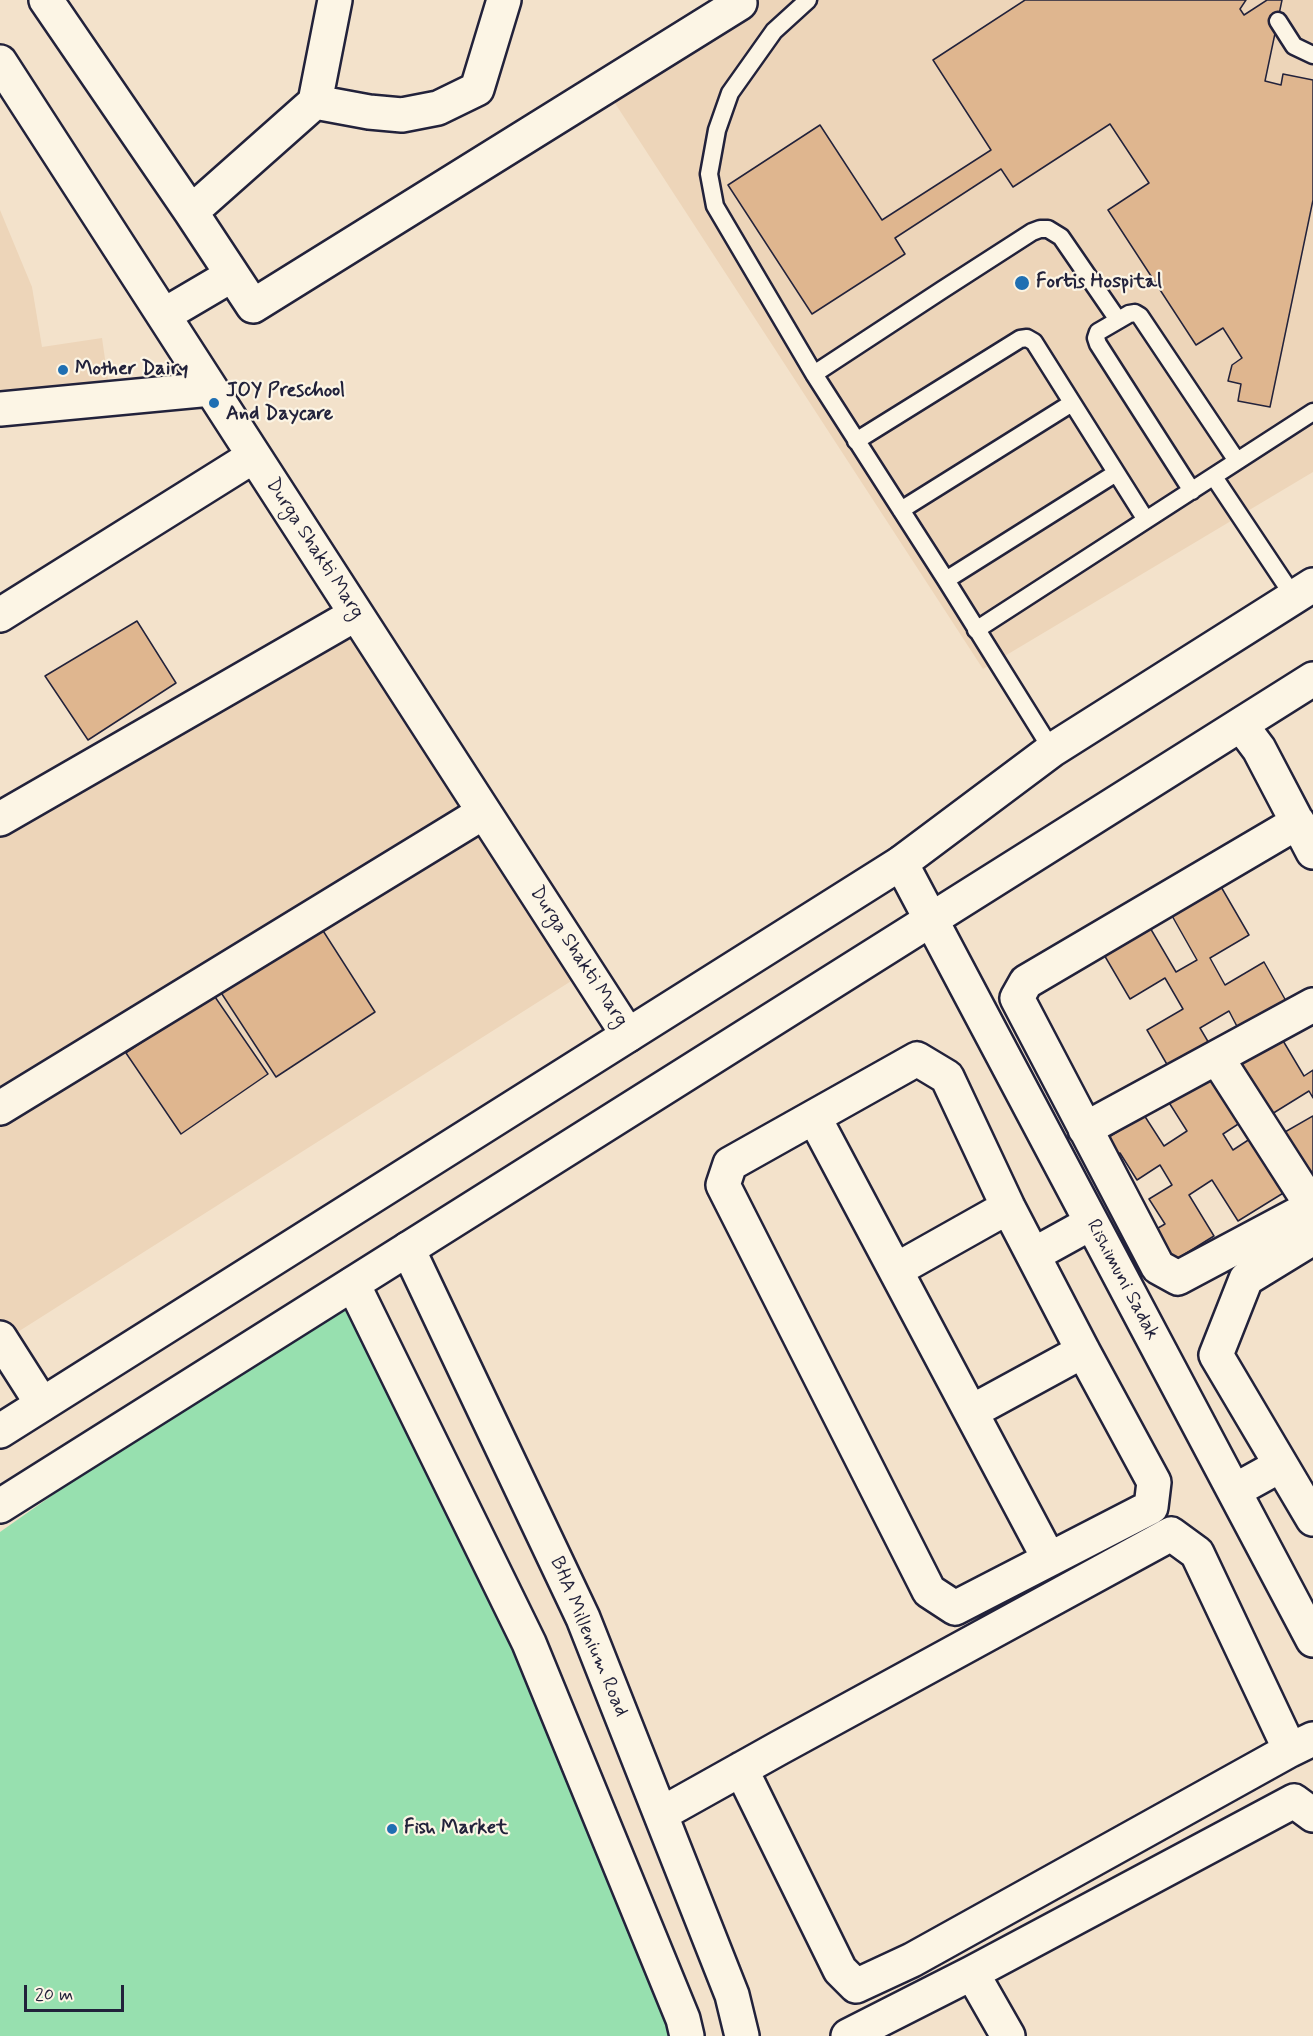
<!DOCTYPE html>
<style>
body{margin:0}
#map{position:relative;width:1313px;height:2036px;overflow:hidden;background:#f3e2cb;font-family:Mynerve,sans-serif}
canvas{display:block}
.scale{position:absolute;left:24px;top:1985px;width:100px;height:27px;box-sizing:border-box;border:3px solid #22223b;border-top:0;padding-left:8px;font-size:18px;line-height:21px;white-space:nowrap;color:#22223b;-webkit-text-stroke:4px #fcf5e5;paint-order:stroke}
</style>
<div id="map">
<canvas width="1313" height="2036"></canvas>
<div class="scale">20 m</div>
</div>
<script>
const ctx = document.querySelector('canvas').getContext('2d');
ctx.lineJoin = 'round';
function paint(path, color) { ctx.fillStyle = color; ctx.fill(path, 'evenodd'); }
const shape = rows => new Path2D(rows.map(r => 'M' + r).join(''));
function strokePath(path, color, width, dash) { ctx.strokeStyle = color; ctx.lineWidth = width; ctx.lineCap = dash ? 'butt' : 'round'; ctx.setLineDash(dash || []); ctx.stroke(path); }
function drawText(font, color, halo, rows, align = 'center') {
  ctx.font = font + ' Mynerve,sans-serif'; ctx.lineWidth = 4.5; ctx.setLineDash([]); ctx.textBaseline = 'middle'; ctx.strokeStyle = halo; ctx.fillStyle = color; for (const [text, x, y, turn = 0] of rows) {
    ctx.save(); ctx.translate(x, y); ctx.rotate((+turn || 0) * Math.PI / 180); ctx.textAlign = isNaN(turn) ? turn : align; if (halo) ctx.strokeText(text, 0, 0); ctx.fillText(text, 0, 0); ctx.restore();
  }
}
paint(shape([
 [754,0,1313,0,1313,472,983,669,609,94],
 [0,210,32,287,42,347,102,338,108,380,0,395],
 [356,614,587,971,13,1335,0,1325,0,819]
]), '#edd5b9');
paint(shape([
 [353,1284,421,1421,682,2036,0,2036,0,1532]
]), '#97e0af');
const building = shape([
 [1025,0,1246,0,1240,9,1244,15,1267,0,1282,0,1265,81,1281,85,1283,74,1313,80,1313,200,1270,407,1238,401,1241,384,1228,381,1232,365,1242,358,1223,328,1196,345,1108,210,1149,183,1110,124,1013,187,1001,169,895,238,905,254,812,314,728,185,820,125,882,220,991,150,933,60,1025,0],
 [137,621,176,683,88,740,45,676,137,621],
 [1220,885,1249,935,1210,958,1225,985,1264,962,1290,1008,1242,1036,1229,1011,1200,1028,1213,1050,1172,1073,1147,1030,1183,1009,1165,978,1130,999,1103,953,1149,926,1176,972,1197,960,1171,914,1220,885],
 [320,926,375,1012,276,1077,220,991,320,926],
 [213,994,268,1074,181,1134,126,1053,213,994],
 [1282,1039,1304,1076,1313,1070,1313,1098,1309,1091,1267,1117,1236,1066,1282,1039],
 [1219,1069,1249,1117,1223,1134,1233,1150,1259,1133,1293,1187,1238,1221,1212,1180,1189,1195,1214,1236,1172,1262,1153,1231,1165,1224,1149,1199,1172,1185,1160,1165,1137,1180,1120,1153,1111,1158,1101,1142,1144,1115,1164,1146,1187,1131,1168,1101,1219,1069],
 [1313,1116,1313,1187,1278,1136,1313,1116]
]);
paint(building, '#dfb68f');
strokePath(building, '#22223b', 1.5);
const lane = shape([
 [808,0,774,31,730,93,717,130,709,174,715,206,814,374,946,580,1052,750],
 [1278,21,1294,46,1313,55],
 [814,374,942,290,1032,232,1040,229,1048,229,1061,237,1118,320],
 [856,441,1020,339,1027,338,1034,342,1146,520],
 [1214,477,1294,597],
 [1192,491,1098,344,1096,338,1098,332,1129,314,1135,313,1140,316,1237,461],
 [901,510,1072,403],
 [946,580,1116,473],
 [976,630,1313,412]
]);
const street = shape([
 [46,0,191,212,315,102],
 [335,0,315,102,369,112,402,115,438,108,477,89,504,0],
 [0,62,628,1035],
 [191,212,253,306,740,3,738,0],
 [164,315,232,275],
 [0,409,211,389],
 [0,615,254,456],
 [1241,725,1259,749,1313,852],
 [0,819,356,614],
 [1298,822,1026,982,1017,998,1158,1267,1178,1278,1313,1206],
 [901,863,1313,1640],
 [1217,1058,1312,1206],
 [0,1108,484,812],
 [814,1117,1049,1559],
 [1085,1129,1313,1005],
 [1313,1238,1246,1279,1216,1355,1313,1519],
 [408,1249,583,1618,732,1995,742,2036],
 [1033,1255,1083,1351,1154,1482,1151,1507,955,1608,929,1591,723,1185,730,1164,917,1059,947,1077,1008,1207,1033,1255,1091,1223],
 [896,1270,1008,1207],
 [353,1284,529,1643,683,2019,687,2036],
 [0,1338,42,1404],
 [971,1412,1083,1351],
 [1234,1491,1281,1465],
 [741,1769,840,1970,856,1986,912,1960,1290,1750],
 [661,1814,779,1748,1171,1534,1197,1553,1290,1750,1313,1739],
 [972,1973,1008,2036],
 [848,2036,972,1973,1294,1801,1313,1815]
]);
const secondary = shape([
 [0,1431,901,863,1052,750,1313,585],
 [0,1506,1313,679]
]);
strokePath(lane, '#22223b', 21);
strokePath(street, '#22223b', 38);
strokePath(secondary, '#22223b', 38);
strokePath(lane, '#fcf5e5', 16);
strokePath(street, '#fcf5e5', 33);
strokePath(secondary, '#fcf5e5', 33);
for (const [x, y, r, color] of [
 [1022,283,8,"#1f6fb2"],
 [63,370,6,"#1f6fb2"],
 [214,403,6,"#1f6fb2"],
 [392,1829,6,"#1f6fb2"]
]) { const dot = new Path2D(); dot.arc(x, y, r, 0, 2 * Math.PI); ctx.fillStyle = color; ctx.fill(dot); strokePath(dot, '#fcf5e5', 2); }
drawText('bold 20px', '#22223b', '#fcf5e5', [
 ["Fortis Hospital",1036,283],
 ["Mother Dairy",75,370],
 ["JOY Preschool",226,392],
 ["And Daycare",226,415],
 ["Fish Market",404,1829]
], 'left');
drawText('20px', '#22223b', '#fcf5e5', [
 ["Durga Shakti Marg",314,549,57],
 ["Durga Shakti Marg",578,957,57],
 ["Rishimuni Sadak",1122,1280,62],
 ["BHA Millenium Road",588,1637,67]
]);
</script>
